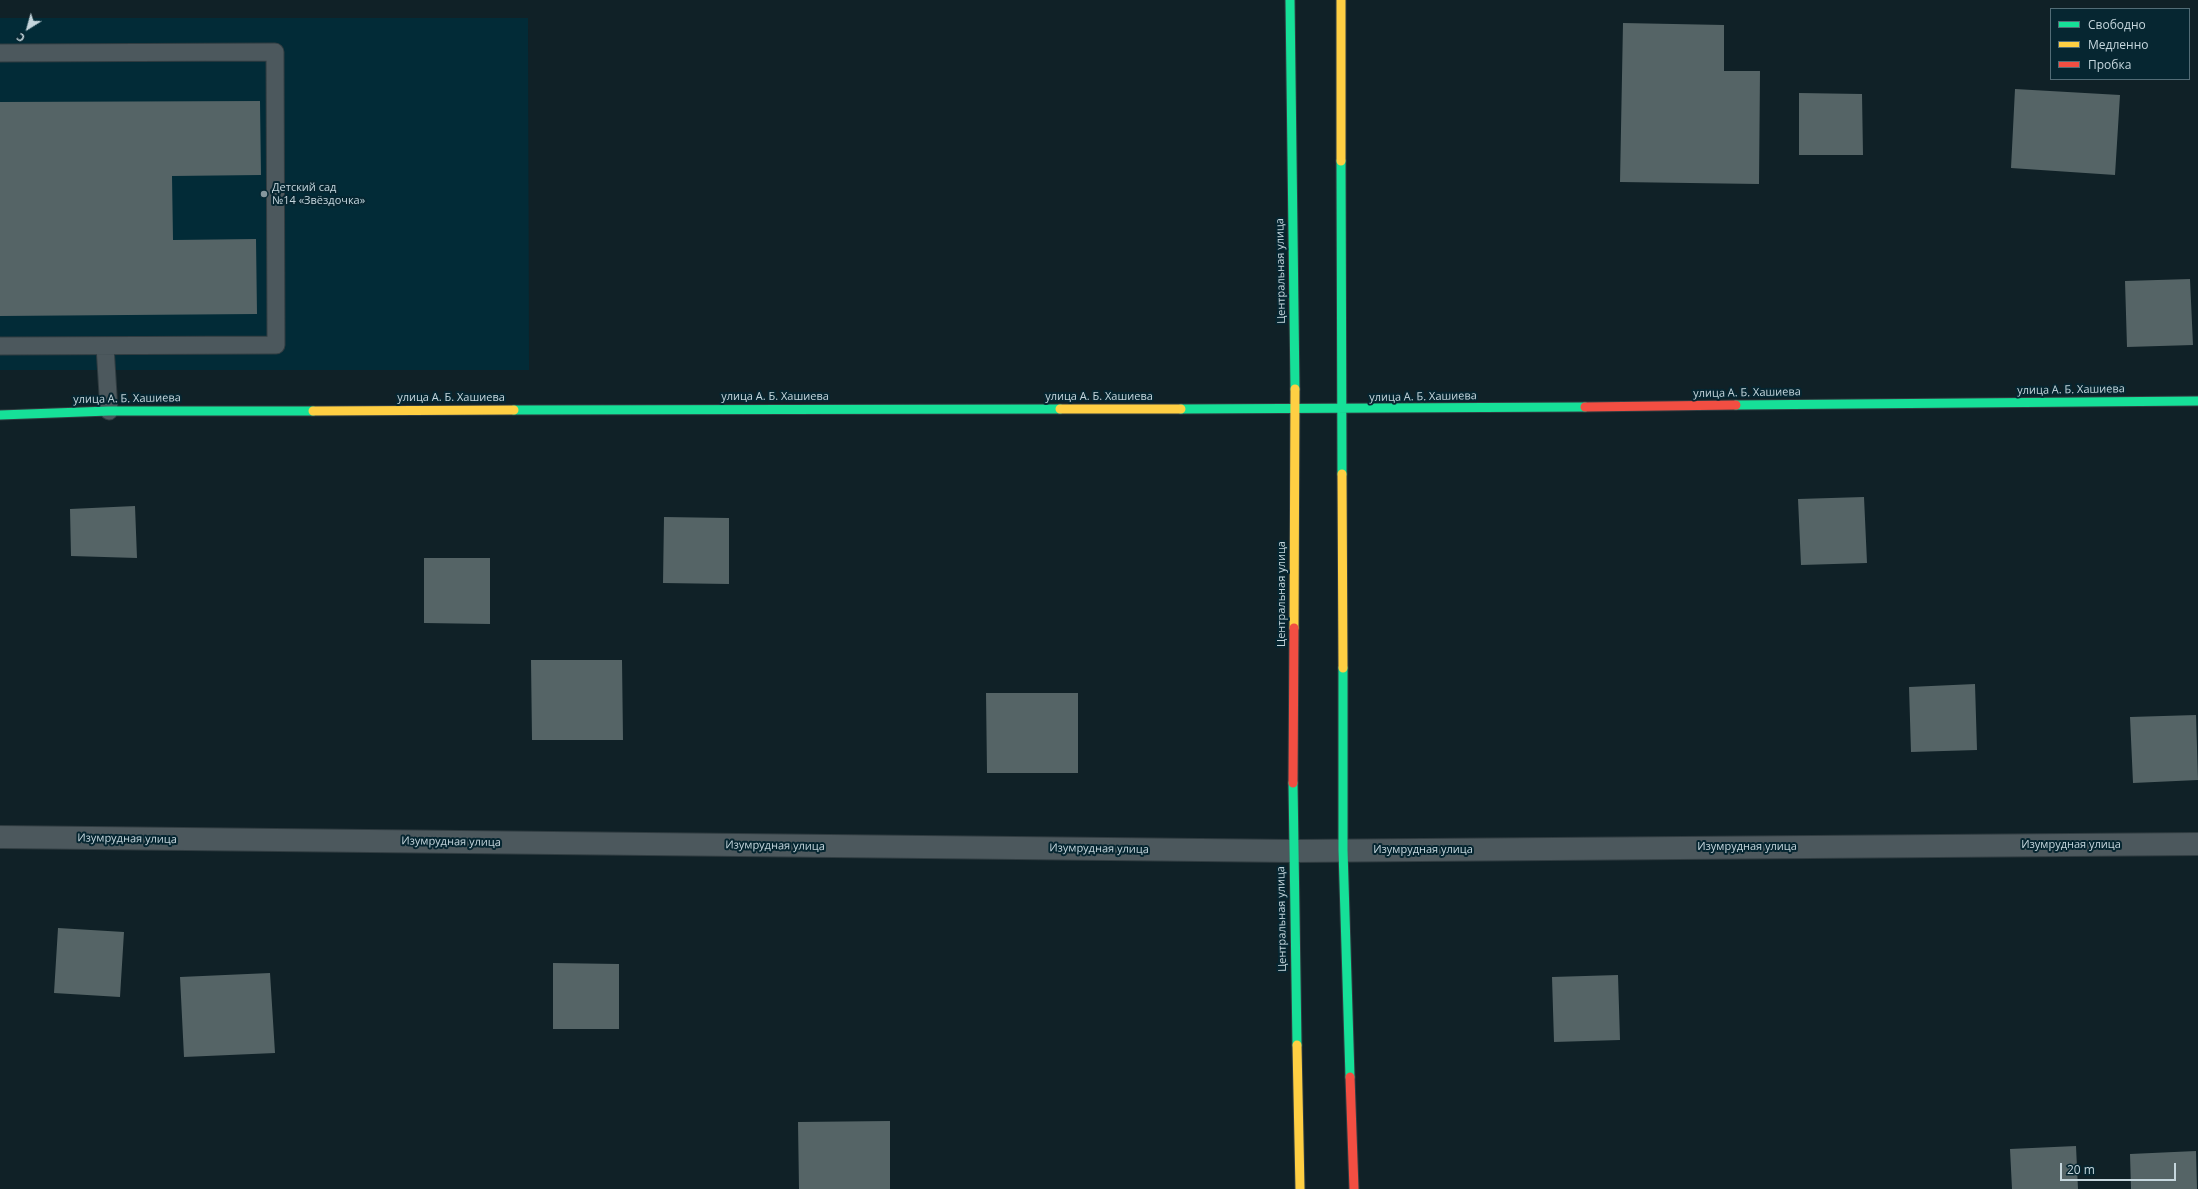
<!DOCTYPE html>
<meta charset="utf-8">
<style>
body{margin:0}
#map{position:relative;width:2198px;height:1189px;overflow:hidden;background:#102127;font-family:"Open Sans",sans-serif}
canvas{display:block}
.legend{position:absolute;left:2050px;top:8px;width:140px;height:72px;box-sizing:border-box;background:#062631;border:1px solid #526c76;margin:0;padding:5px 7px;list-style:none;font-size:12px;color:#c5d6dd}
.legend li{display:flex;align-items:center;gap:8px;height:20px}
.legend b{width:20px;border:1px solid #526c76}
.north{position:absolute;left:8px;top:8px;width:40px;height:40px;-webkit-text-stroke:3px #062631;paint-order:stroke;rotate:217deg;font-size:11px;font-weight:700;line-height:16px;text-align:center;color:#c5d6dd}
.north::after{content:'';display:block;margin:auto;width:14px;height:18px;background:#c5d6dd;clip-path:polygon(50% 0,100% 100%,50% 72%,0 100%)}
.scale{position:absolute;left:2060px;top:1163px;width:116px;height:18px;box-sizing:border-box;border:2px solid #c5d6dd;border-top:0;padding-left:5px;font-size:12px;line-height:14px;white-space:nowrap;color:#c5d6dd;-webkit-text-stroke:3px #062631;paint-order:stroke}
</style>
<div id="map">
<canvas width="2198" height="1189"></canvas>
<ul class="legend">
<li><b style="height:5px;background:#16e098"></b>Свободно</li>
<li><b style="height:5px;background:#ffcf43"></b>Медленно</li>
<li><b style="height:5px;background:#f24e42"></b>Пробка</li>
</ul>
<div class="north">С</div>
<div class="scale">20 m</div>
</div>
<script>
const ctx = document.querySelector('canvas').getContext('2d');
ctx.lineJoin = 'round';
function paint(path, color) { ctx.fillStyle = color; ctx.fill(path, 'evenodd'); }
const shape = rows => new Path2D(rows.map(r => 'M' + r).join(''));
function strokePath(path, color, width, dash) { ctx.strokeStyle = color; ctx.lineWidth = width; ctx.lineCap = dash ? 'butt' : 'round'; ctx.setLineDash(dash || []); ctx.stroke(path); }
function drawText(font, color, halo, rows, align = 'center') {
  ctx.font = font + ' "Open Sans",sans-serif'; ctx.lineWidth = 4; ctx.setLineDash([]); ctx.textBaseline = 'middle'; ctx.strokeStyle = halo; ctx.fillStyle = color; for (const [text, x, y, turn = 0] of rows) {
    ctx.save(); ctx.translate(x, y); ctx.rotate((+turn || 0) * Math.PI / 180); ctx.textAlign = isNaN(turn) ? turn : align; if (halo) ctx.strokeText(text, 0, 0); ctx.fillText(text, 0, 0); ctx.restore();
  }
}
paint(shape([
 [0,18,528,18,529,370,0,370]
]), '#022b37');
paint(shape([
 [1623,23,1724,25,1724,71,1760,71,1759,184,1620,182],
 [2015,89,2120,95,2115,175,2011,168],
 [1799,93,1862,94,1863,155,1799,155],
 [260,101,261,175,172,176,173,240,256,239,257,314,0,316,0,102],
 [2190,279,2193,345,2127,347,2125,281],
 [1864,497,1867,563,1801,565,1798,499],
 [135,506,137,558,71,556,70,509],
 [664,517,729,518,729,584,663,583],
 [424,558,490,558,490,624,424,623],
 [531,660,622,660,623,740,532,740],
 [1975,684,1977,750,1911,752,1909,687],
 [986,693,1078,693,1078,773,987,773],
 [2196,715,2198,780,2133,783,2130,717],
 [58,928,124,932,120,997,54,993],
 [553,963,619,964,619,1029,553,1029],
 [270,973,275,1053,184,1057,180,977],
 [1618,975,1620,1040,1554,1042,1552,977],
 [890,1121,890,1189,799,1189,798,1122],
 [2076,1146,2078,1189,2012,1189,2010,1149],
 [2196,1151,2197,1189,2131,1189,2130,1154]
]), '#556466');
const lane = shape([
 [0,53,275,52,276,345,0,346],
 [105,346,109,411]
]);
const street = shape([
 [0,837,1293,851,2198,844]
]);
const fast = shape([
 [1290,0,1295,389],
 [1341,161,1342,474],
 [1736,405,2198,401],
 [1181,409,1585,407],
 [514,410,1060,409],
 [0,415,109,411,313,411],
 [1343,668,1343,850,1350,1077],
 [1293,783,1297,1045]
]);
const slow = shape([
 [1341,0,1341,161],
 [1060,409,1181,409],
 [313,411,514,410],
 [1342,474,1343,668],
 [1294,628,1295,389],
 [1297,1045,1300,1189]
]);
const jam = shape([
 [1585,407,1736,405],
 [1293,783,1294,628],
 [1350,1077,1354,1189]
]);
strokePath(lane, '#303c41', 19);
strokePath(street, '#303c41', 24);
strokePath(fast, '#303c41', 11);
strokePath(slow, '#303c41', 11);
strokePath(jam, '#303c41', 11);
strokePath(lane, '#4c585d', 17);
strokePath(street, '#4c585d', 22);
strokePath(fast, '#16e098', 9);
strokePath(slow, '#ffcf43', 9);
strokePath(jam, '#f24e42', 9);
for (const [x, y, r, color] of [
 [264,194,4,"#86979d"]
]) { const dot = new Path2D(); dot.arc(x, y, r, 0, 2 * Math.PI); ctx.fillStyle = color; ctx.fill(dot); strokePath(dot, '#062631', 1.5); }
drawText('11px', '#c5d6dd', '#062631', [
 ["Детский сад",272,188],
 ["№14 «Звёздочка»",272,201]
], 'left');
drawText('11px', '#c5d6dd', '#062631', [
 ["Центральная улица",1281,271,-91],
 ["улица А. Б. Хашиева",2071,390,-1],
 ["улица А. Б. Хашиева",1747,393,-1],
 ["улица А. Б. Хашиева",775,397],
 ["улица А. Б. Хашиева",1099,397],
 ["улица А. Б. Хашиева",1423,397,-1],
 ["улица А. Б. Хашиева",451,398],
 ["улица А. Б. Хашиева",127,399,-1],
 ["Центральная улица",1282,594,-90],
 ["Изумрудная улица",127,839,1],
 ["Изумрудная улица",451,842,1],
 ["Изумрудная улица",2071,845],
 ["Изумрудная улица",775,846,1],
 ["Изумрудная улица",1747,847],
 ["Изумрудная улица",1099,849,1],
 ["Изумрудная улица",1423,850],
 ["Центральная улица",1282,919,-91]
]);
</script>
